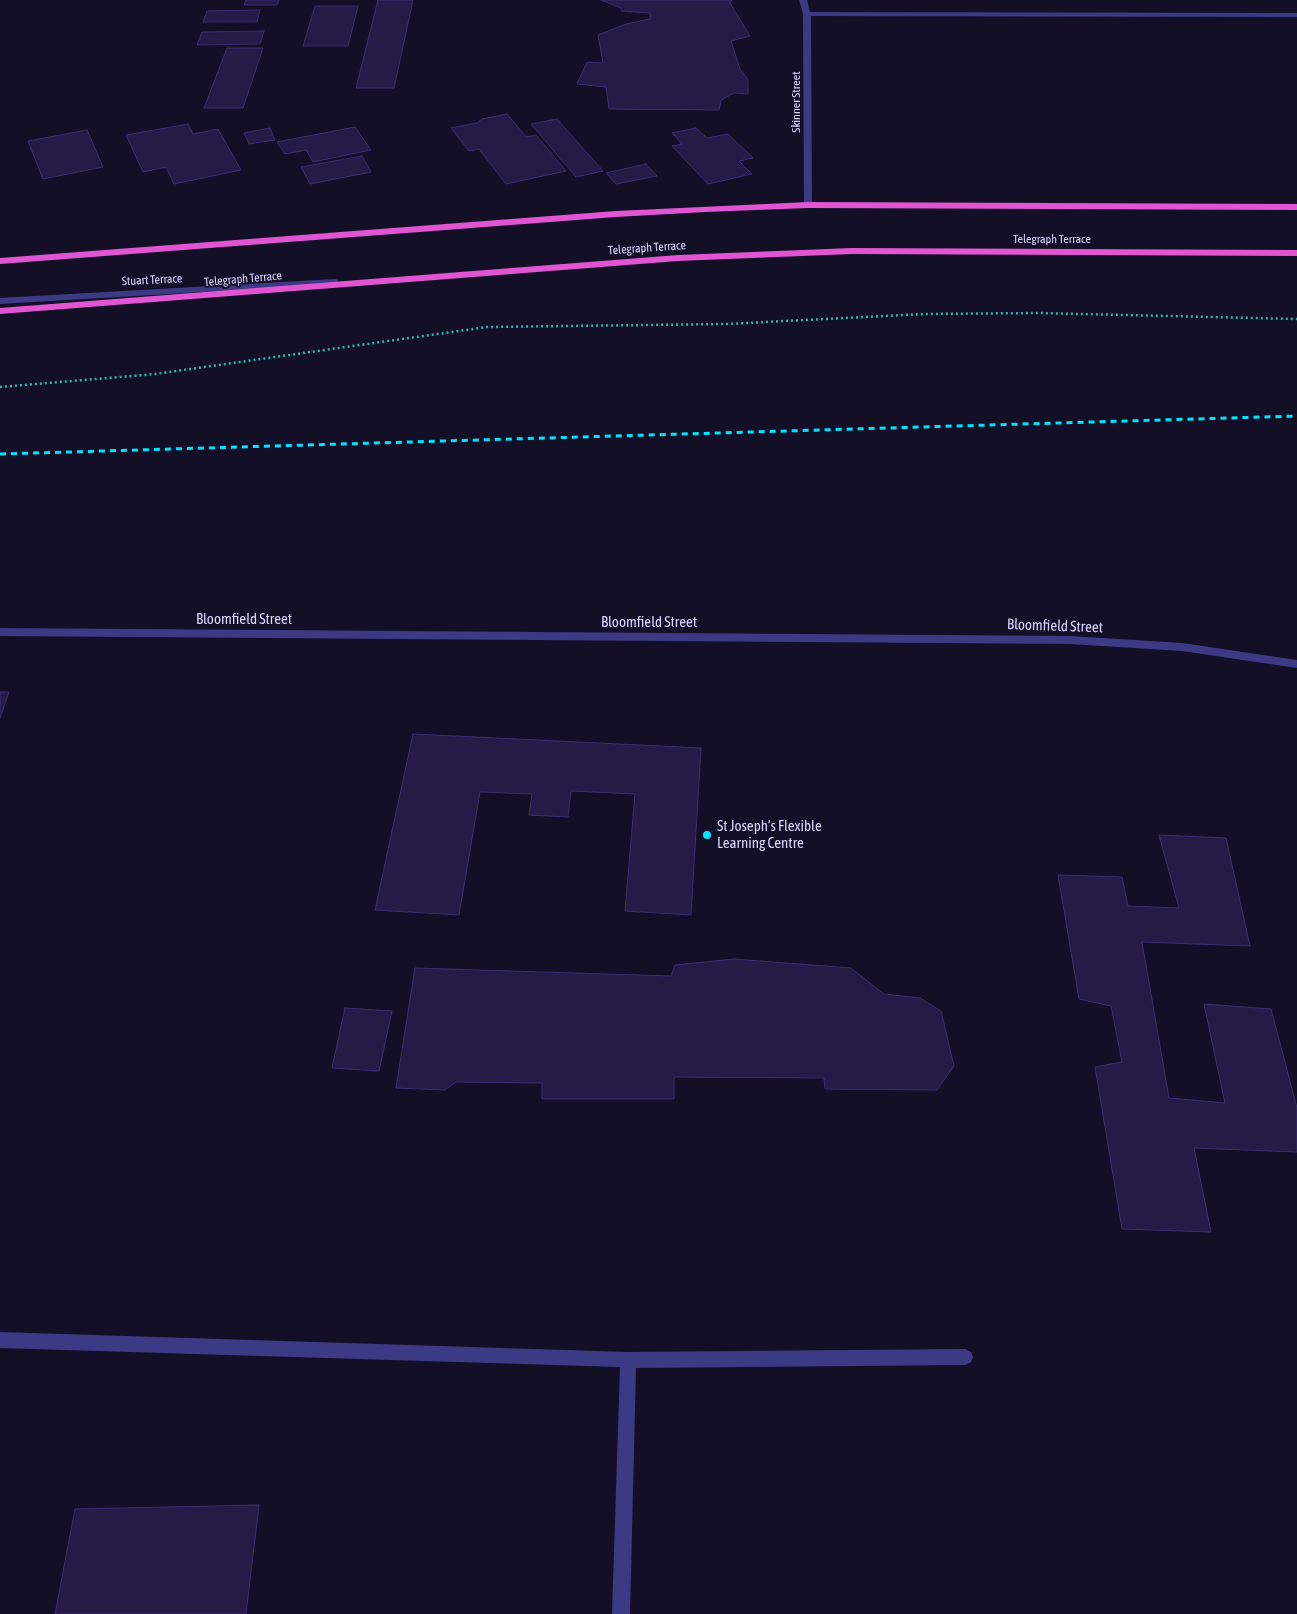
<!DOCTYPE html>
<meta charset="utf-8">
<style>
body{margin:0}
canvas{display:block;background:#130f26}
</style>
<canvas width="1297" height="1614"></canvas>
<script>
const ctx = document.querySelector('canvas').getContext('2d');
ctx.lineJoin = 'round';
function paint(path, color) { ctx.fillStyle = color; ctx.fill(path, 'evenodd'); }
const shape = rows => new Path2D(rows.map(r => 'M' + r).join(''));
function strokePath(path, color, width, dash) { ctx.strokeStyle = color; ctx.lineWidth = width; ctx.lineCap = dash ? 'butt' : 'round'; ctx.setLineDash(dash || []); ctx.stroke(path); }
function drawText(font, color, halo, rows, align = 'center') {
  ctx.font = font + ' "Asap Condensed",sans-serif'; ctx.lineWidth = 4; ctx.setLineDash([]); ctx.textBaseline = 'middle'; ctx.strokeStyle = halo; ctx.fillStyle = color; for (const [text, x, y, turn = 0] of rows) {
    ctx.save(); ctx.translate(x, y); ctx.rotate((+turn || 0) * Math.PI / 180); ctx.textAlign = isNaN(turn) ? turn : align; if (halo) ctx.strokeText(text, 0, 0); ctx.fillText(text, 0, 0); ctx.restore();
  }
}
const building = shape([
 [246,0,279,0,277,5,244,5,246,0],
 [378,0,413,0,394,88,356,88,378,0],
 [601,0,732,0,730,3,750,36,731,41,740,69,748,80,748,94,734,93,721,100,719,110,609,109,606,87,577,84,587,62,603,63,598,35,626,24,650,19,650,13,621,11,621,8,601,0],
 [315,6,358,6,348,46,303,46,315,6],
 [260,10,257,22,203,22,207,11,260,10],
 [264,31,260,44,197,45,202,32,264,31],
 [227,48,263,48,243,108,204,108,227,48],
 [507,114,526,137,536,135,566,171,506,184,479,149,469,151,451,128,477,123,482,119,507,114],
 [557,119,603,171,576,177,531,124,557,119],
 [188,124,193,134,218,129,241,170,174,184,166,167,143,172,126,135,188,124],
 [355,127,371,150,313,162,306,150,285,154,277,142,355,127],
 [270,128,275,140,249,144,244,133,270,128],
 [696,128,707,138,728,134,753,158,739,161,752,174,708,184,672,146,682,144,672,133,696,128],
 [87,130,103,167,43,179,28,141,87,130],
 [362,156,371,172,310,184,301,167,362,156],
 [646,164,657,176,616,184,606,173,646,164],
 [0,692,9,692,0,718,0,692],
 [413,734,701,748,691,915,625,911,635,794,571,791,568,817,529,815,532,794,480,792,459,915,375,910,413,734],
 [1159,835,1226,838,1250,946,1142,942,1169,1098,1225,1103,1204,1004,1271,1009,1297,1108,1297,1152,1194,1148,1211,1232,1122,1229,1095,1067,1122,1062,1111,1006,1079,999,1058,875,1122,877,1128,906,1179,908,1159,835],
 [734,959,851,968,884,994,920,998,941,1011,954,1066,937,1090,825,1089,824,1078,674,1077,674,1099,542,1099,542,1083,456,1082,445,1090,396,1088,415,968,671,976,675,965,734,959],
 [345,1008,392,1011,379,1071,332,1068,345,1008],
 [259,1505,246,1614,55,1614,75,1509,259,1505]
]);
paint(building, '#241b47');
strokePath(building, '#3b2d73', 1);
strokePath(shape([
 [0,387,155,374,487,327,726,324,924,314,1038,313,1297,319]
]), '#2fb8b0', 2.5, [2, 3]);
paint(shape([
 [0,1332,628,1352,965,1349,971,1352,973,1357,971,1362,965,1365,636,1368,630,1614,612,1614,620,1367,0,1348,0,1332]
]), '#3d3a85');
paint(shape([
 [799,0,807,0,810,12,1297,13,1297,17,811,16,812,205,808,208,804,205,803,14,799,0],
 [335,279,338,280,338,284,0,304,0,298,335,279],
 [0,628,1070,636,1182,643,1297,660,1297,668,1182,651,1070,644,0,636,0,628]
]), '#3d3a85');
paint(shape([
 [808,202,1297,204,1297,210,808,208,705,212,616,217,0,264,0,258,616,211,808,202],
 [852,248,1297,250,1297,256,852,254,678,261,0,314,0,308,678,255,852,248]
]), '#e055d1');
strokePath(shape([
 [0,454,1297,416]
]), '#00e5ff', 3, [6, 5]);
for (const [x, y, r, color] of [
 [707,835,5,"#00e5ff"]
]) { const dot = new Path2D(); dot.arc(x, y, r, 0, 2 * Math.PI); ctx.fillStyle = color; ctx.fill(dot); strokePath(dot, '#130f26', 2); }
drawText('12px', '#d9d4ff', '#130f26', [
 ["Skinner Street",796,102,-90],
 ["Telegraph Terrace",1052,239],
 ["Telegraph Terrace",647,248,-4],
 ["Telegraph Terrace",243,279,-5],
 ["Stuart Terrace",152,280,-3]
]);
drawText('15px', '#d9d4ff', '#130f26', [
 ["Bloomfield Street",244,619],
 ["Bloomfield Street",649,622],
 ["Bloomfield Street",1055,626,2]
]);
drawText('15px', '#d9d4ff', '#130f26', [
 ["St Joseph’s Flexible",717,826],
 ["Learning Centre",717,843]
], 'left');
</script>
